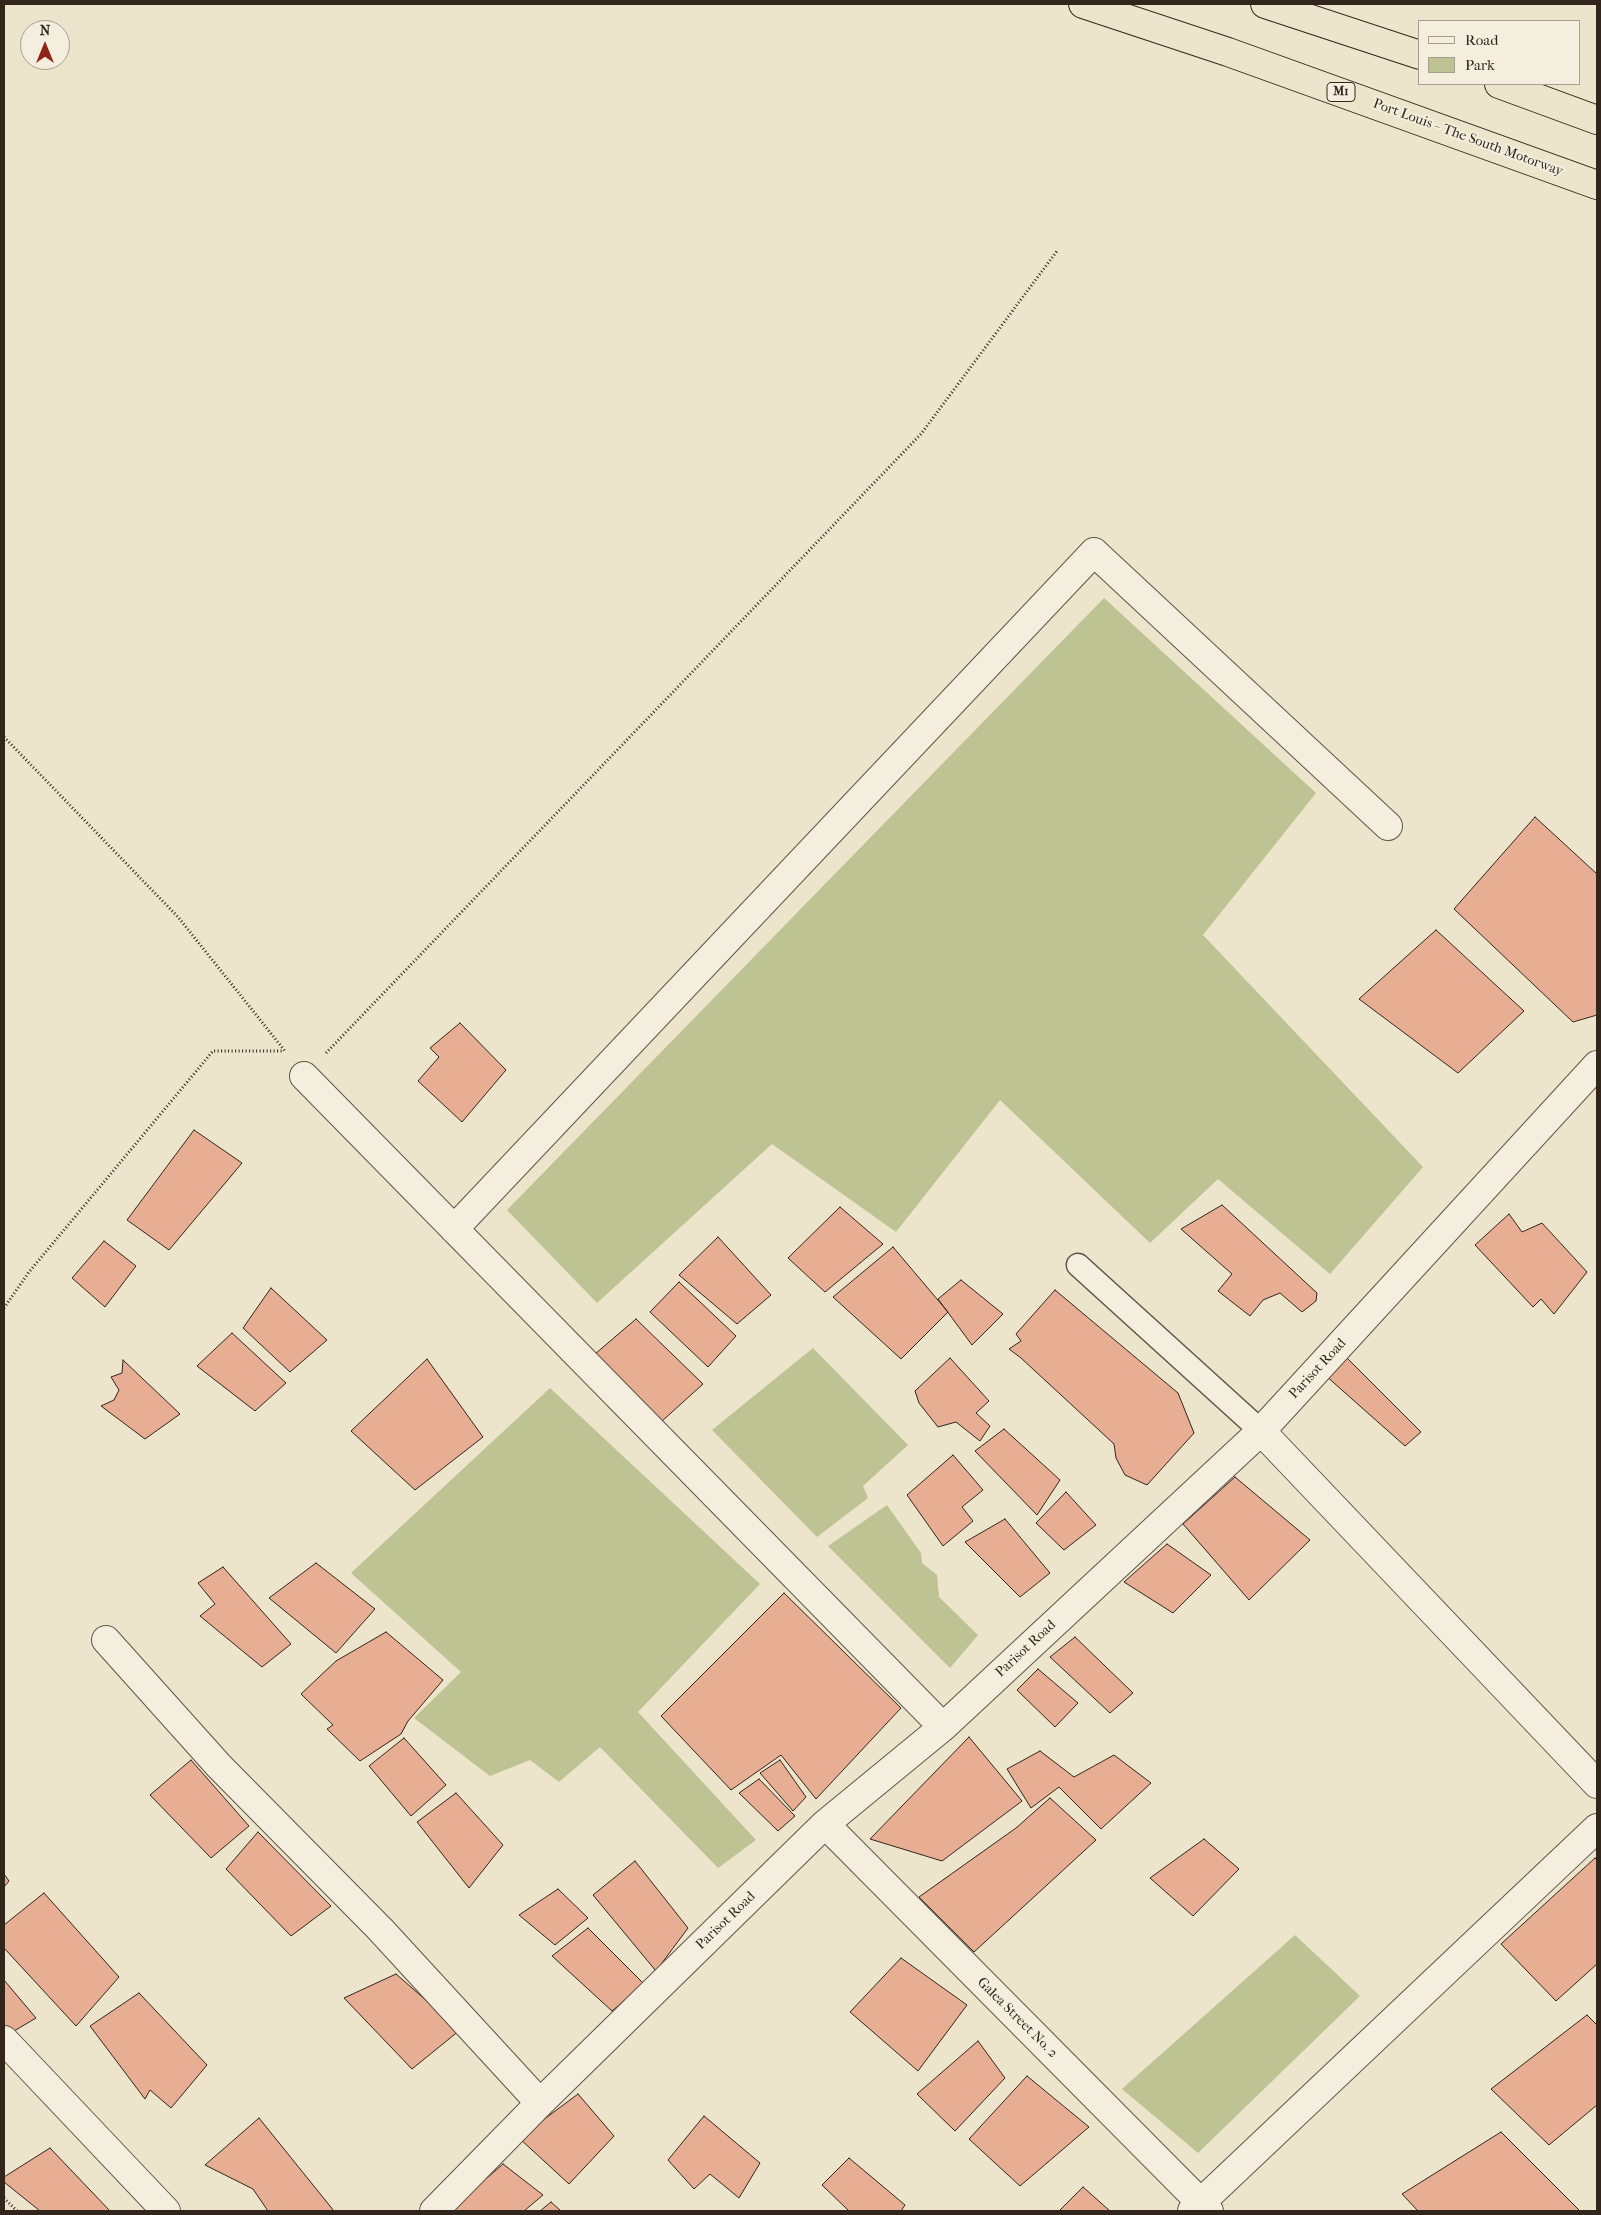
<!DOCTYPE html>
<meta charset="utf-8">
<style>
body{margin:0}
#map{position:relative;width:1601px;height:2215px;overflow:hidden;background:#ece5cb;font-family:"IM FELL French Canon",serif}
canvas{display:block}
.frame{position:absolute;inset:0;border:5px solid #32251c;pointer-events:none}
.legend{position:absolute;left:1418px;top:20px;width:162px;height:65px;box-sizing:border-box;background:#f3eedd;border:1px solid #a69e90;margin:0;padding:6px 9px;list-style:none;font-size:15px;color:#32251c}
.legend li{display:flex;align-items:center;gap:10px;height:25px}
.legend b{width:25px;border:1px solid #a69e90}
.north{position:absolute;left:20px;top:20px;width:50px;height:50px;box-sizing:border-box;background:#f3eedd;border:1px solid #a69e90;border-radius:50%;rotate:0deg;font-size:14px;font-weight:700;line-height:20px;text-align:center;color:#32251c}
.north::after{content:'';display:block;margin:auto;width:18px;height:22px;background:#8f2418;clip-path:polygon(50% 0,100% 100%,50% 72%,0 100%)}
</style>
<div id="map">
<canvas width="1601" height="2215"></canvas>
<div class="frame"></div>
<ul class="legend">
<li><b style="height:6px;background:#f3eedd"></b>Road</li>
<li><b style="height:14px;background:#bec393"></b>Park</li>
</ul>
<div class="north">N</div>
</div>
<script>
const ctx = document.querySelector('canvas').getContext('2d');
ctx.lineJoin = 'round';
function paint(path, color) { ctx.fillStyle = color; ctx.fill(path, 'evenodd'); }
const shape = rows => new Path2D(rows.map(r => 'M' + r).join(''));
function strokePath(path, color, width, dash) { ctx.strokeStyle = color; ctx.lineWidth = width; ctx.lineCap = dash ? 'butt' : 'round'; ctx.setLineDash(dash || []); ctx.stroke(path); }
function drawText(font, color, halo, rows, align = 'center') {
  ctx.font = font + ' "IM FELL French Canon",serif'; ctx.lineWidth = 4; ctx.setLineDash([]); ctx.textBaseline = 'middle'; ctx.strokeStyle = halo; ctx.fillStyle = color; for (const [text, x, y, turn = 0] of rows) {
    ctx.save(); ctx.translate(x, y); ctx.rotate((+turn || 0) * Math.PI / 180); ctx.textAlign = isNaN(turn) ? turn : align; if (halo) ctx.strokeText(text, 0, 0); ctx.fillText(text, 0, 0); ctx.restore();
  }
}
paint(shape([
 [1104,598,1316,793,1203,935,1423,1167,1330,1274,1218,1179,1150,1243,1000,1100,896,1232,772,1144,597,1303,507,1210],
 [813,1348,908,1445,863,1486,868,1498,817,1537,712,1430],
 [550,1388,760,1584,638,1712,756,1840,718,1868,600,1747,559,1782,530,1760,490,1776,414,1718,461,1672,351,1573],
 [887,1505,921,1553,922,1563,937,1575,939,1597,978,1635,950,1668,828,1546],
 [1295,1935,1360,1996,1198,2153,1122,2089]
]), '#bec393');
const building = shape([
 [1535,817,1597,874,1597,1015,1573,1022,1454,909,1535,817],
 [1436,930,1524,1011,1458,1073,1359,999,1436,930],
 [460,1023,506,1070,462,1122,418,1081,439,1057,430,1048,460,1023],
 [194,1130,242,1163,169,1250,127,1220,194,1130],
 [1222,1205,1317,1293,1316,1301,1302,1312,1280,1293,1263,1300,1250,1316,1218,1291,1232,1274,1181,1229,1222,1205],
 [840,1207,883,1244,825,1292,788,1258,840,1207],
 [1509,1214,1522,1232,1542,1223,1587,1272,1554,1314,1541,1299,1533,1307,1475,1245,1509,1214],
 [718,1237,771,1295,737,1324,679,1275,718,1237],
 [104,1241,136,1266,105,1307,72,1278,104,1241],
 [893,1247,948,1312,901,1359,833,1297,893,1247],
 [961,1280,1003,1314,972,1345,938,1299,961,1280],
 [679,1282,736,1336,708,1367,650,1312,679,1282],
 [271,1288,327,1340,290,1372,243,1328,271,1288],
 [1055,1290,1178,1393,1194,1433,1147,1485,1125,1475,1116,1458,1114,1444,1021,1358,1009,1349,1021,1341,1016,1334,1055,1290],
 [636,1319,703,1384,661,1422,595,1354,636,1319],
 [232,1333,286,1383,255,1411,197,1366,232,1333],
 [1346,1357,1421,1432,1405,1446,1325,1375,1346,1357],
 [950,1358,989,1401,976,1413,990,1426,980,1441,956,1422,938,1427,919,1403,915,1391,950,1358],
 [427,1359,483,1437,415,1490,351,1431,427,1359],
 [123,1360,180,1414,145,1439,101,1406,114,1400,119,1390,111,1377,122,1373,123,1360],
 [1004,1429,1060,1480,1037,1515,975,1451,1004,1429],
 [953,1455,983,1490,962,1507,973,1521,943,1546,907,1495,953,1455],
 [1235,1477,1310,1540,1249,1600,1183,1524,1235,1477],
 [1066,1492,1096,1525,1064,1550,1036,1523,1066,1492],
 [1005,1519,1050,1573,1020,1597,965,1542,1005,1519],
 [1167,1544,1211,1575,1173,1613,1124,1582,1167,1544],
 [316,1563,375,1609,336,1653,269,1598,316,1563],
 [223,1567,291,1644,262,1667,200,1616,215,1604,198,1583,223,1567],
 [784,1593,901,1708,816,1799,781,1755,731,1790,661,1716,784,1593],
 [386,1632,443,1680,408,1721,401,1734,360,1761,327,1729,333,1725,301,1694,336,1661,386,1632],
 [1075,1637,1133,1693,1110,1713,1050,1657,1075,1637],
 [1038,1669,1078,1703,1055,1727,1017,1690,1038,1669],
 [969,1737,1022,1801,942,1861,870,1839,969,1737],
 [404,1738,446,1785,411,1816,369,1766,404,1738],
 [1040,1751,1074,1777,1114,1755,1151,1783,1101,1829,1059,1787,1031,1808,1007,1769,1040,1751],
 [191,1760,249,1826,211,1858,150,1795,191,1760],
 [780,1760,806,1797,793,1811,760,1773,780,1760],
 [759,1779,795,1816,778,1831,739,1793,759,1779],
 [456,1793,503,1845,469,1888,417,1822,456,1793],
 [1050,1798,1096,1840,974,1952,919,1897,1016,1828,1050,1798],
 [258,1832,331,1906,291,1936,226,1869,258,1832],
 [1204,1839,1239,1869,1193,1916,1150,1878,1204,1839],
 [1595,1858,1597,1860,1597,1964,1556,2001,1501,1944,1595,1858],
 [635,1861,688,1928,656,1971,593,1895,635,1861],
 [4,1874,9,1881,4,1887,4,1874],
 [558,1889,588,1918,555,1945,519,1915,558,1889],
 [44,1893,119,1977,76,2026,4,1948,4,1925,44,1893],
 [588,1928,644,1984,612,2011,552,1956,588,1928],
 [901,1958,967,2005,918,2071,850,2012,901,1958],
 [396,1974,460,2030,412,2069,344,1998,396,1974],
 [4,1980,36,2018,4,2037,4,1980],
 [139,1993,207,2065,171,2108,150,2090,145,2099,90,2026,139,1993],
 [1587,2015,1597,2025,1597,2105,1549,2145,1491,2089,1587,2015],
 [978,2041,1005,2078,955,2131,917,2094,978,2041],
 [1027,2076,1089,2127,1020,2186,969,2139,1027,2076],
 [578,2094,614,2136,569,2184,519,2138,578,2094],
 [704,2116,760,2163,739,2198,710,2174,694,2189,668,2160,704,2116],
 [259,2118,334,2211,268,2211,253,2189,205,2165,259,2118],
 [1501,2132,1580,2211,1418,2211,1402,2194,1501,2132],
 [50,2148,110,2211,40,2211,4,2182,4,2177,50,2148],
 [849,2158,905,2205,901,2211,849,2211,822,2185,849,2158],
 [503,2164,543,2195,524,2211,449,2211,503,2164],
 [1083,2187,1110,2211,1059,2211,1083,2187],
 [551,2202,561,2211,540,2211,551,2202]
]);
paint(building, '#e7ae93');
strokePath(building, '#32251c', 1);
const lane = shape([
 [1078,1265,1261,1431]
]);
const street = shape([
 [304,1076,943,1727],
 [454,1229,1094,552,1388,826],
 [1261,1431,1597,1784],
 [106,1640,219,1766,380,1929,540,2103],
 [825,1824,1209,2211],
 [4,2040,166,2211],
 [434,2211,540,2103,825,1824,943,1727,1261,1431,1597,1065],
 [1192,2211,1597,1828]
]);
const highway = shape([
 [1083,4,1228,52,1597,185],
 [1265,4,1420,55],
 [1499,84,1597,120]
]);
strokePath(lane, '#605548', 25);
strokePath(street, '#605548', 30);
strokePath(highway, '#32251c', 30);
strokePath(shape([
 [4,737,178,917,285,1051],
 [326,1053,921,434,1057,251],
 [4,1308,29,1272,213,1051,284,1051],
 [4,2198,17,2211]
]), '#32251c', 3, [1, 2.5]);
strokePath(lane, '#f3eedd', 22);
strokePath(street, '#f3eedd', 28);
strokePath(highway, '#ece5cb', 28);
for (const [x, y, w] of [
 [1341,92,28]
]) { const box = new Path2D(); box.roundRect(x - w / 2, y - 9.5, w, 19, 4); ctx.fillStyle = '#f3eedd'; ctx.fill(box); strokePath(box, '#32251c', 1); }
drawText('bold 12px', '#32251c', null, [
 ["M1",1341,92]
]);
drawText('14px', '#32251c', '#f3eedd', [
 ["Port Louis – The South Motorway",1468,138,20],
 ["Parisot Road",1318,1369,-47],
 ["Parisot Road",1026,1649,-43],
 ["Parisot Road",726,1921,-44],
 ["Galea Street No. 2",1017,2018,45]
]);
</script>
